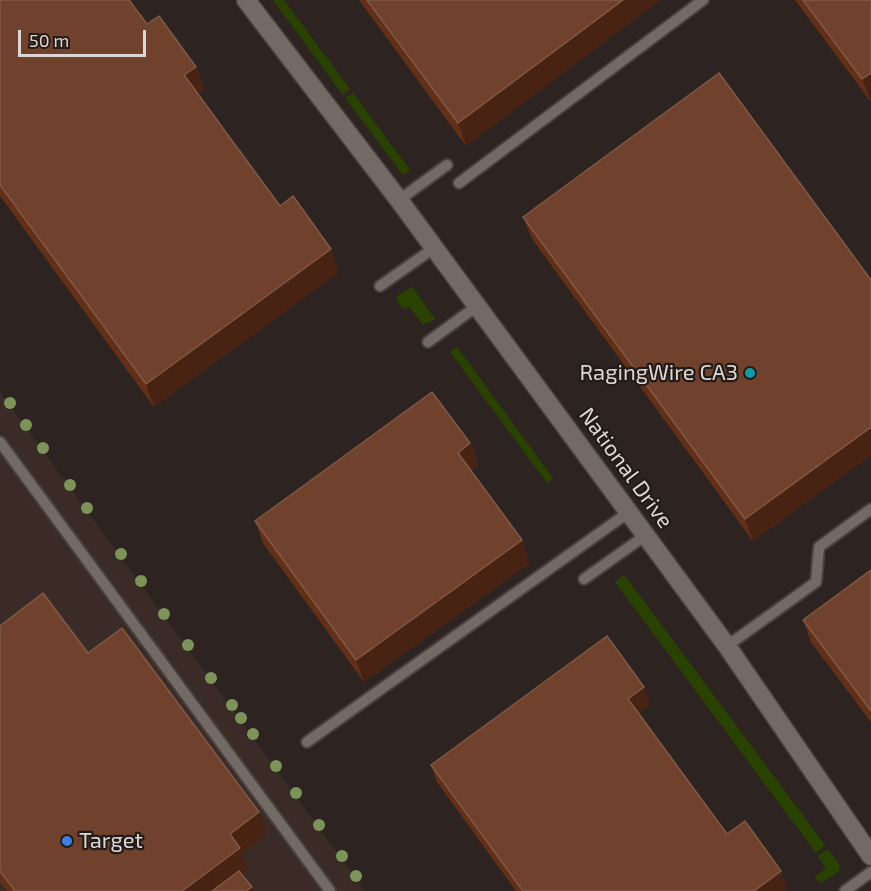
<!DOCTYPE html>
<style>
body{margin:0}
#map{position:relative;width:871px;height:891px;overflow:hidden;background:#2d2421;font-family:"Exo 2",sans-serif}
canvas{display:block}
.scale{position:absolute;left:18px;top:30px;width:128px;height:27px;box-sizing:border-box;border:3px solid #dcd6d4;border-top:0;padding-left:8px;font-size:18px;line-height:21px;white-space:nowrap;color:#dcd6d4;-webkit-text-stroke:4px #231b17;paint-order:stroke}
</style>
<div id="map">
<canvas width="871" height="891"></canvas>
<div class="scale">50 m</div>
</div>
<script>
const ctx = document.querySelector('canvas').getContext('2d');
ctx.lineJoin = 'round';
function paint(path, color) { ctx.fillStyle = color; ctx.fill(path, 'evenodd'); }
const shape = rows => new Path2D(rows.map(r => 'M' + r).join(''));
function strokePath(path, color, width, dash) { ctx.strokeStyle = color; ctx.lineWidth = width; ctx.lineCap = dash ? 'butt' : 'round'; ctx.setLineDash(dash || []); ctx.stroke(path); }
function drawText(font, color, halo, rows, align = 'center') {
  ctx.font = font + ' "Exo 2",sans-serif'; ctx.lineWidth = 4.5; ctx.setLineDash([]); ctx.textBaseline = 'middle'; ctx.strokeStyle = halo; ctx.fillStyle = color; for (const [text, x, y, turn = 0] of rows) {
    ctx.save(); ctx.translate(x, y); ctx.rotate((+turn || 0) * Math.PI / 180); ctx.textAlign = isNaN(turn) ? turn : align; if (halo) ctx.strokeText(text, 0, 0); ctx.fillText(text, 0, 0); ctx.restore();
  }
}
paint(shape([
 [0,392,365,891,0,891]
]), '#3a2b26');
paint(shape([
 [273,0,284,0,350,89,343,95],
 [353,93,410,170,403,175,345,98],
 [412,287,435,319,430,322,422,324,409,306,404,309,396,300,397,296],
 [457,347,553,478,547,483,450,352],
 [623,576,626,577,825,845,816,853,615,582],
 [828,849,840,865,839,871,821,883,815,877,826,868,818,856]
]), '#2a4200');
const lane = shape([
 [459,183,703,0],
 [399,200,447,165],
 [380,286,434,248],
 [428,342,477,306],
 [0,442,330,891],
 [584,579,646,535],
 [727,646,816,582,819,547,871,509],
 [307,742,629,512],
 [845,891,871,872]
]);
const street = shape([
 [246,0,399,200,727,646,871,856]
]);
strokePath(lane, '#49413f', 14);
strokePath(street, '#49413f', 21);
strokePath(lane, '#736965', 10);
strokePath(street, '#736965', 18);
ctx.fillStyle = '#7d9459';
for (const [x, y] of [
 [10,403],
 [26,425],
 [43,448],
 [70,485],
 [87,508],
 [121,554],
 [141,581],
 [164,614],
 [188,645],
 [211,678],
 [232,705],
 [241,718],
 [253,734],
 [276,766],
 [296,793],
 [319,825],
 [342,856],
 [356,876]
]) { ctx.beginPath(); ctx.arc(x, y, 6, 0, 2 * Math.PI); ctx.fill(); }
paint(shape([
 [0,0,147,24,196,67,204,89,197,94,280,206,339,272,154,407,0,196],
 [359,0,660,0,466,146],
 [795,0,871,0,871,102],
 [523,217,871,280,871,455,753,541,532,239],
 [470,443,478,465,471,471,530,563,364,682,263,543,255,521],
 [871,570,871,722,811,642,803,620],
 [0,626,88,653,267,834,242,853,248,870,242,874,253,891,7,891,0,882],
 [650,704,639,713,727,834,787,888,783,891,516,891,437,782,431,765]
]), '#633017');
paint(shape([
 [623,0,660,0,466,146,458,123],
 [196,67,204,89,192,98,184,75],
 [871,73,871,102,862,79],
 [331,249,339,272,154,407,146,384],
 [871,427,871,455,753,541,745,519],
 [470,443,478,465,466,475,458,453],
 [522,540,530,563,364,682,356,660],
 [644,687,650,704,635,716,628,699],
 [259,812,267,834,242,853,248,870,219,891,182,891,230,834],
 [781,871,787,888,783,891,754,891],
 [252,887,253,891,246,891]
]), '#482313');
const building = shape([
 [0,0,129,0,147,24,159,16,196,67,184,75,280,206,293,196,331,249,146,384,0,185,0,0],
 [367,0,623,0,458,123,367,0],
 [803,0,871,0,871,73,862,79,803,0],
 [719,73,871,280,871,427,745,519,523,217,719,73],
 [432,392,470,443,458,453,522,540,356,660,255,521,432,392],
 [871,570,871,711,803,620,871,570],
 [43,593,88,653,122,628,259,812,230,834,240,848,182,891,15,891,0,871,0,626,43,593],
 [607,636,644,687,628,699,727,834,745,821,781,871,754,891,523,891,431,765,607,636],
 [239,871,252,887,246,891,212,891,239,871]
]);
paint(building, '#70412c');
strokePath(building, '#815946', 1.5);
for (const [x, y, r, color] of [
 [750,373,6,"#0f9aa8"],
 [67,841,6,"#3f7fe0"]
]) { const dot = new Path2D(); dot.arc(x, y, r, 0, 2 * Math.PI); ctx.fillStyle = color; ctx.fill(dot); strokePath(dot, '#231b17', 2); }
drawText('22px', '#dcd6d4', '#231b17', [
 ["RagingWire CA3",738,373],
 ["Target",79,841,"left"]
], 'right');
drawText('22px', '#dcd6d4', '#231b17', [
 ["National Drive",626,468,54]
]);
</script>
